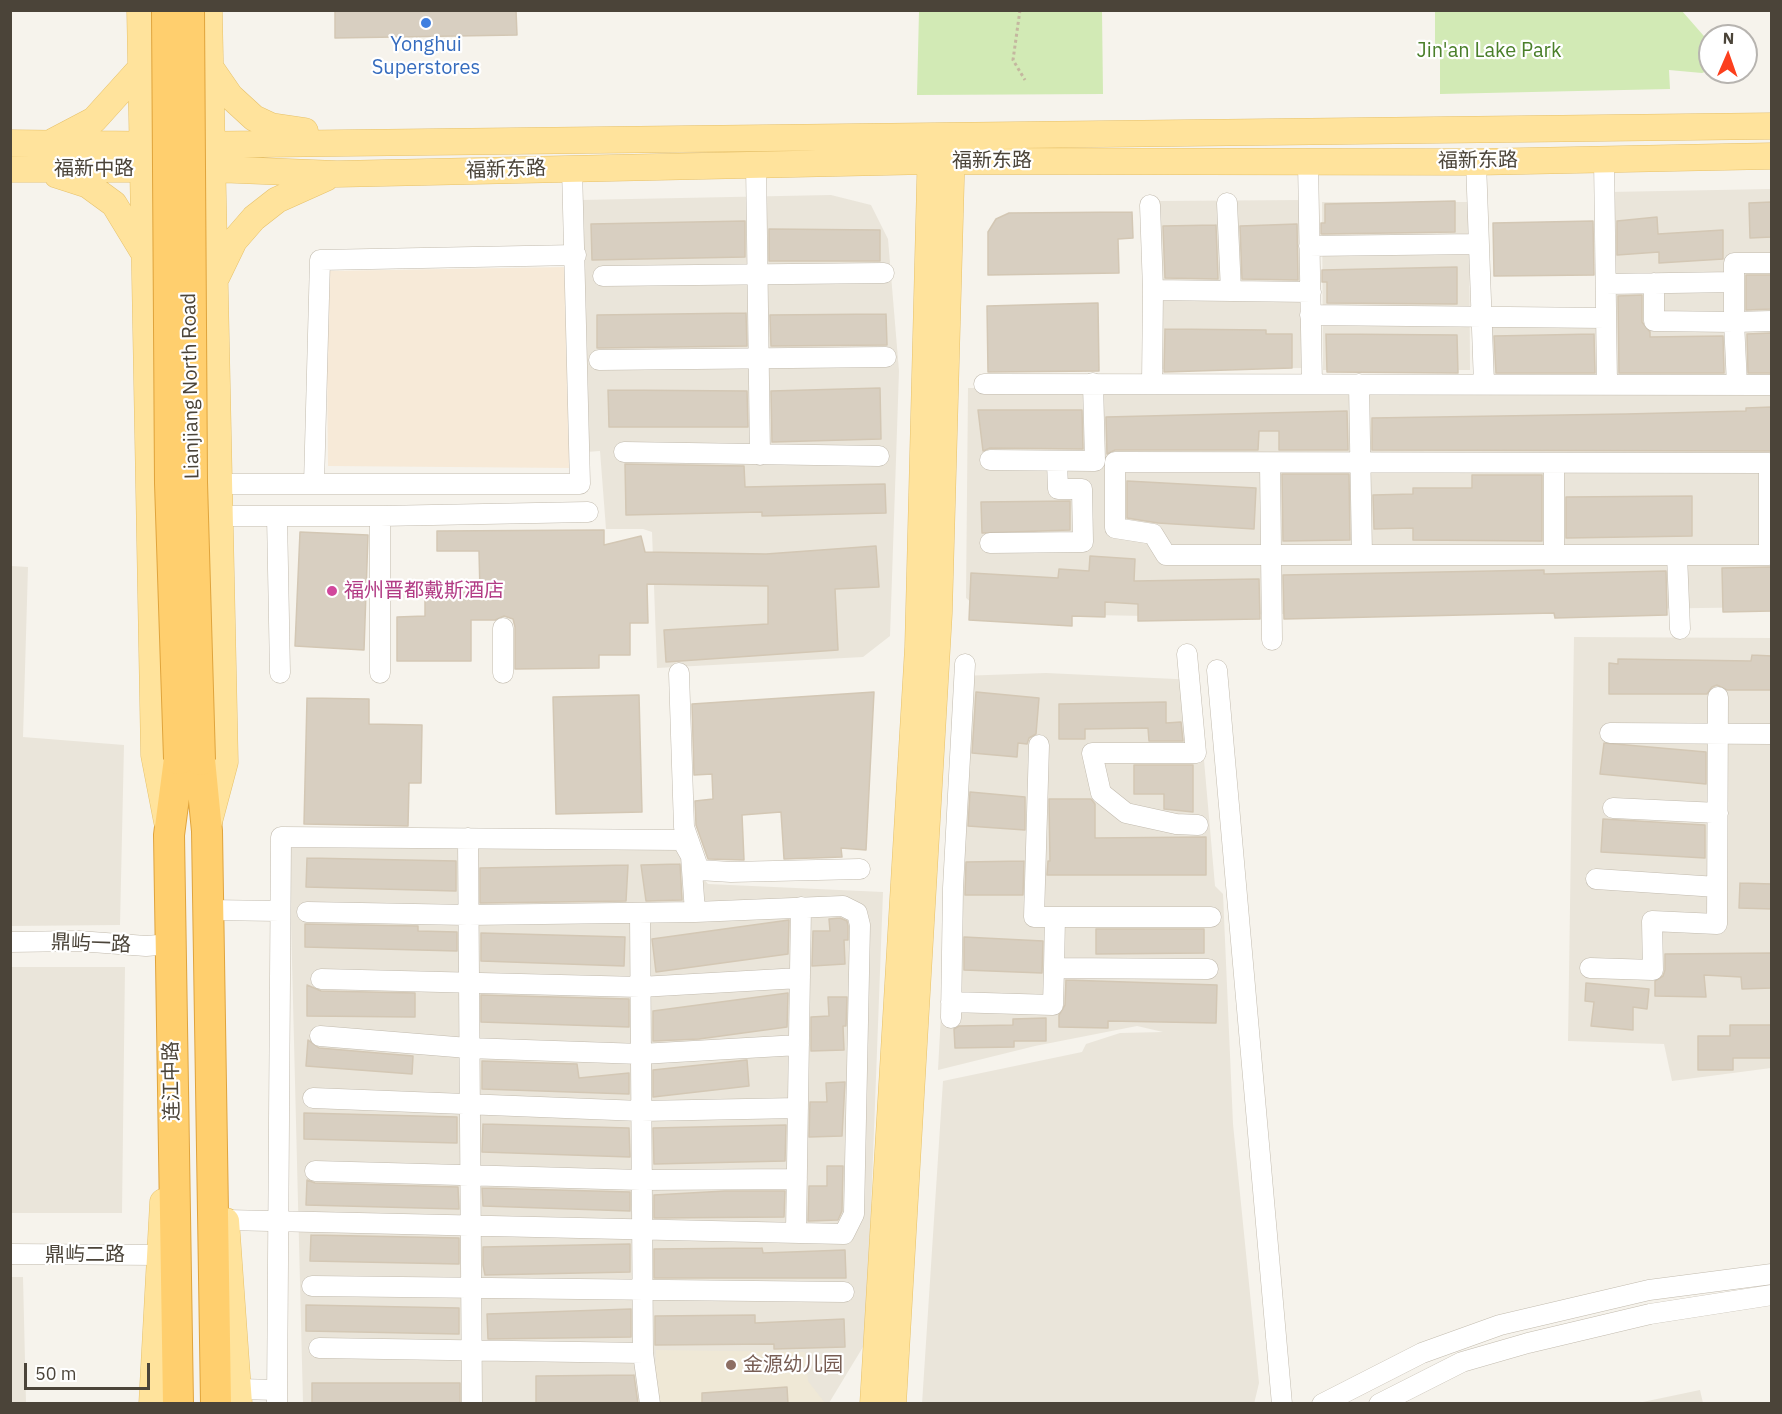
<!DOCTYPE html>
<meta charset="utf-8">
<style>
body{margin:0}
#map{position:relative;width:1782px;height:1414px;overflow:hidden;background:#f6f3ec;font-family:"IBM Plex Sans",sans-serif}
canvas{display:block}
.frame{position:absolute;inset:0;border:12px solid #4b4439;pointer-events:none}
.north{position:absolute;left:1698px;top:24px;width:60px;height:60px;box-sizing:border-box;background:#fff;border:2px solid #b7b4b0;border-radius:50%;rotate:2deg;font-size:16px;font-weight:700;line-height:24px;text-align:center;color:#4b4439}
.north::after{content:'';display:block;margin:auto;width:21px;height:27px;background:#fc3f1d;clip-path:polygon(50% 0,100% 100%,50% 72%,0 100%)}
.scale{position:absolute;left:24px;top:1363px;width:126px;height:27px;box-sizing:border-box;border:3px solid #4b4439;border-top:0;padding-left:8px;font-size:18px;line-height:21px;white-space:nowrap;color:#4b4439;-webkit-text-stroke:4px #fff;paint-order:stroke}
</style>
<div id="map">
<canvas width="1782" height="1414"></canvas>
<div class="frame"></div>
<div class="north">N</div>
<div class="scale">50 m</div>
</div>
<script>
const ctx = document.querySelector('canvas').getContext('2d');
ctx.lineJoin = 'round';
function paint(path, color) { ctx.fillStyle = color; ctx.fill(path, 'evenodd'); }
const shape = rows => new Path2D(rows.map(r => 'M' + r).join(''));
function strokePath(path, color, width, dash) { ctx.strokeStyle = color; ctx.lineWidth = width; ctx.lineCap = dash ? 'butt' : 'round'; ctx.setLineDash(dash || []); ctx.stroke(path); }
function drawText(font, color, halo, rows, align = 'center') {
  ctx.font = font + ' "IBM Plex Sans","Noto Sans SC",sans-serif'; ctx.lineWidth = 4.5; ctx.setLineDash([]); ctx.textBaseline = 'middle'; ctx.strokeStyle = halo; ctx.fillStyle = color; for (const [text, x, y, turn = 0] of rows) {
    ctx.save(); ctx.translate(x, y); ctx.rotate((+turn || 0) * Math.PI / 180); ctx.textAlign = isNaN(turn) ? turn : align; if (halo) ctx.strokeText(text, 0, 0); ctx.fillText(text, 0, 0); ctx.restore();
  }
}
paint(shape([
 [1771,189,1771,376,1487,378,1485,322,1611,320,1609,192],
 [831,195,871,205,888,239,899,371,890,636,863,657,657,668,652,532,643,529,606,529,600,451,586,452,581,200],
 [1305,200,1305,368,1158,369,1157,201],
 [1322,202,1469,202,1470,370,1323,370],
 [968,388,1771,392,1771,607,1146,616,984,613,966,598],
 [11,566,28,567,23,737,124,745,120,925,11,926],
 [1574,637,1771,638,1771,1068,1672,1081,1664,1044,1568,1041],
 [1046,673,1197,680,1215,886,1223,894,1233,1124,1259,1383,1254,1404,922,1404,943,1081,1082,1052,1086,1044,1120,1033,1163,1032,1137,1026,1035,1046,938,1070,959,676],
 [289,841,686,843,699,873,708,884,883,892,866,1342,829,1403,303,1403],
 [11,967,125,967,122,1213,11,1213],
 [10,1277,23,1277,26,1403,11,1403],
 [1700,1390,1703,1403,1638,1403]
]), '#eae5da');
paint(shape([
 [568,267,570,468,328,466,326,271]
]), '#f7ead8');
paint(shape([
 [656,1350,805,1352,808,1381,825,1403,660,1403,655,1379]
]), '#efe8d6');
paint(shape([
 [919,11,1102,11,1103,94,917,95],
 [1435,11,1682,11,1710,43,1710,70,1702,73,1669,70,1670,89,1440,94,1440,56,1435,45]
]), '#d2eab5');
const building = shape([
 [335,10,516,10,517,35,335,38,335,10],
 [1455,201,1455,232,1321,234,1321,223,1325,223,1325,204,1455,201],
 [1772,202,1772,237,1750,238,1749,203,1772,202],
 [1132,212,1133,238,1118,239,1119,273,988,275,988,232,996,219,1009,213,1132,212],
 [1657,217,1658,234,1723,230,1723,259,1659,263,1659,252,1617,255,1617,221,1657,217],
 [745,221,745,257,592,260,591,224,745,221],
 [1593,221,1594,275,1494,276,1493,223,1593,221],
 [1297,224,1298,280,1242,279,1240,226,1297,224],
 [1216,225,1218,279,1165,278,1163,226,1216,225],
 [769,229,880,230,880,261,769,261,769,229],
 [1457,267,1457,304,1327,303,1327,282,1322,282,1322,270,1457,267],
 [1746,275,1772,275,1772,309,1746,310,1746,275],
 [1642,295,1642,322,1650,332,1650,337,1723,336,1724,373,1619,373,1618,296,1642,295],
 [1098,303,1099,371,988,372,987,306,1098,303],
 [746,313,747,346,597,348,597,315,746,313],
 [886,314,887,345,771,346,770,315,886,314],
 [1165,329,1266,330,1266,334,1292,334,1292,368,1164,372,1165,329],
 [1772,333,1772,373,1748,373,1747,334,1772,333],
 [1326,334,1457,335,1458,373,1327,372,1326,334],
 [1594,334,1595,373,1496,373,1494,336,1594,334],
 [880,388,881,439,772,442,771,391,880,388],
 [608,390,747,391,748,427,609,427,608,390],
 [1772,407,1772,451,1372,450,1372,418,1626,414,1746,411,1746,408,1772,407],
 [978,410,1082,410,1083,449,990,448,983,451,978,410],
 [1347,411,1348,450,1279,450,1279,431,1259,431,1258,450,1115,450,1107,454,1106,417,1347,411],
 [625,464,744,466,745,487,885,484,886,513,762,516,762,512,626,515,625,464],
 [1282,474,1349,474,1350,540,1283,541,1282,474],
 [1472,475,1542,475,1542,541,1413,540,1413,528,1374,529,1373,495,1413,494,1413,488,1472,488,1472,475],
 [1127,481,1256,488,1254,529,1158,523,1127,518,1127,481],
 [1692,496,1692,536,1566,538,1566,497,1692,496],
 [1070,501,1070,530,982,533,981,502,1070,501],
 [604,530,604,545,641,536,645,552,766,554,876,546,879,587,835,589,838,650,666,662,664,630,768,624,768,586,647,584,648,623,630,623,630,655,599,655,599,668,515,669,515,627,513,619,504,616,495,620,471,620,471,661,397,661,397,617,425,616,425,593,480,592,479,551,437,551,437,531,604,530],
 [300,532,368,535,364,650,295,646,300,532],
 [1090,556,1135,559,1134,581,1259,579,1260,619,1138,621,1138,604,1105,602,1105,617,1072,616,1072,626,969,620,971,573,1058,578,1059,569,1089,571,1090,556],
 [1772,567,1772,611,1723,612,1722,568,1772,567],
 [1544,570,1544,574,1666,571,1667,615,1555,618,1554,613,1284,619,1283,575,1544,570],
 [1752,655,1772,656,1772,690,1727,690,1717,685,1712,687,1707,694,1609,694,1609,663,1618,664,1618,659,1751,661,1752,655],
 [874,692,866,850,841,848,842,857,784,859,781,812,742,815,744,860,708,859,696,825,695,801,713,799,712,774,694,775,692,704,874,692],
 [976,692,1039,698,1036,734,1029,738,1027,744,1018,743,1017,757,972,753,976,692],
 [639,695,642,812,556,814,553,697,639,695],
 [307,698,369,699,369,724,422,725,421,783,409,783,408,826,304,824,307,698],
 [1166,702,1166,723,1181,722,1183,741,1149,741,1148,728,1085,729,1085,739,1059,739,1059,704,1166,702],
 [1604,743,1706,752,1706,784,1600,774,1604,743],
 [1134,765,1193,765,1193,812,1164,809,1164,794,1134,794,1134,765],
 [970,792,1025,797,1025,830,968,826,970,792],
 [1049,799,1091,799,1095,804,1095,838,1206,837,1206,875,1047,875,1048,861,1050,861,1049,799],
 [1603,819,1705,825,1705,858,1601,852,1603,819],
 [307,858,456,861,456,891,306,887,307,858],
 [1024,861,1023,895,965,895,966,862,1024,861],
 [680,864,682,900,646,901,641,865,680,864],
 [628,865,626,901,480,903,480,868,628,865],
 [1740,883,1772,884,1772,909,1739,908,1740,883],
 [840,918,847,921,848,926,848,940,844,940,845,964,812,966,813,931,830,931,829,919,840,918],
 [789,920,788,954,656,972,652,939,789,920],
 [305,924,418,926,418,931,457,932,457,951,305,947,305,924],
 [1096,929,1204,929,1204,953,1096,954,1096,929],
 [481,933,625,937,624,966,481,961,481,933],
 [964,937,1043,941,1042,973,964,970,964,937],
 [1772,953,1772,988,1742,989,1741,977,1704,975,1706,997,1655,996,1655,981,1663,976,1665,970,1665,954,1772,953],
 [1066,980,1217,985,1216,1023,1108,1021,1108,1028,1059,1027,1059,1015,1065,1005,1066,980],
 [1586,983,1649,989,1647,1009,1633,1007,1633,1030,1591,1026,1594,1002,1585,1001,1586,983],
 [307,985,321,991,415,993,415,1017,307,1016,307,985],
 [788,993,787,1027,699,1039,653,1041,653,1011,788,993],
 [481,995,629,999,629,1027,481,1022,481,995],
 [828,997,847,997,846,1026,843,1026,844,1050,811,1051,811,1017,829,1016,828,997],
 [1046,1018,1046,1041,1014,1041,1014,1047,955,1048,954,1029,959,1026,1013,1025,1013,1019,1046,1018],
 [1730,1025,1772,1025,1772,1058,1733,1058,1733,1070,1698,1070,1698,1036,1730,1036,1730,1025],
 [308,1040,319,1048,413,1056,412,1074,306,1066,308,1040],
 [747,1060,749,1086,653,1097,653,1070,747,1060],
 [482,1061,577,1064,579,1078,629,1073,629,1094,482,1089,482,1061],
 [845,1082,842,1136,809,1137,810,1102,827,1102,826,1083,845,1082],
 [304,1113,457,1117,457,1143,304,1139,304,1113],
 [483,1124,629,1128,630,1157,482,1152,483,1124],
 [786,1125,785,1161,654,1164,653,1128,786,1125],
 [827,1166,843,1166,842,1211,838,1220,808,1221,809,1186,827,1186,827,1166],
 [307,1180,315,1183,458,1187,459,1209,306,1205,307,1180],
 [482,1188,630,1192,630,1211,483,1206,482,1188],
 [725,1191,785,1191,784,1217,654,1218,654,1195,725,1191],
 [311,1235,459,1238,459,1264,310,1261,311,1235],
 [630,1244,630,1272,485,1275,483,1265,483,1247,630,1244],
 [762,1248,763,1253,845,1250,846,1278,654,1278,654,1249,762,1248],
 [306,1305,459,1308,459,1334,306,1331,306,1305],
 [631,1309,631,1337,488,1339,487,1314,631,1309],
 [755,1315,755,1323,844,1319,845,1347,774,1349,774,1344,655,1345,655,1316,755,1315],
 [634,1375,638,1404,536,1404,536,1376,634,1375],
 [312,1383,460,1383,460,1404,312,1404,312,1383],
 [787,1387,788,1404,702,1404,702,1393,787,1387]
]);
paint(building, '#d8cfc1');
strokePath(building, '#d3c7b4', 1.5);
const minor = shape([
 [1604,159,1607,384],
 [1308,162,1312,384],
 [1476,162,1484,384],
 [756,164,760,455],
 [1227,203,1231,291],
 [1150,205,1153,290,1152,383],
 [1309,246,1478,244],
 [603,276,884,273],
 [1734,282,1734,263,1772,263],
 [1606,284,1734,282,1734,322,1654,321,1654,283],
 [1153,290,1311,292],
 [1310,315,1606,318],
 [599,360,886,357],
 [984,384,1772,385],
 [1359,384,1362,555],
 [1737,385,1734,322,1772,321],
 [624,452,879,456],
 [990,460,1095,461,1093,383],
 [1115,462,1769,463,1769,555,1166,555,1153,534,1115,528,1115,462],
 [1270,463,1272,640],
 [1554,463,1554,555],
 [219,484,580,484,572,168],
 [314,484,320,260,576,255],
 [220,516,380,516],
 [277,516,280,673],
 [990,543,1083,542,1082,489,1058,489,1057,461],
 [1677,555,1680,629],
 [503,628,503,673],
 [1187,654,1196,753,1092,753,1101,793,1126,813,1176,824,1198,825],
 [1217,670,1282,1404],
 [380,673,380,516,588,512],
 [679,673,684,827,699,870,731,872,860,869],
 [1610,733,1772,734],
 [1039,745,1034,917,1211,917],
 [1613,808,1718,813],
 [468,838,472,1404],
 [1596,879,1717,887],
 [208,910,280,911],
 [640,913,643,1353,650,1404],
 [10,942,78,941,146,946,171,944],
 [1054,968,1055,917],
 [1590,968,1653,970,1652,921,1717,924,1718,697],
 [321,979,640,987,800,978],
 [951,1002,1053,1005,1054,968,1208,969],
 [951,1018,953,888,965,664],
 [320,1036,468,1048,641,1054,799,1045],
 [313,1098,641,1111,798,1108],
 [315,1171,641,1180,797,1179],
 [226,1220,844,1234,854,1214,860,925,857,913,843,906,695,912,468,915,307,912],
 [796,1233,801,907],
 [10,1254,159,1255],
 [312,1286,844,1292],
 [319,1348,643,1353],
 [239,1389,277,1390],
 [277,1404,281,837,682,840,691,856,695,912],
 [1322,1404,1422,1353,1500,1325,1649,1290,1772,1274],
 [1379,1404,1462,1362,1528,1343,1650,1314,1772,1295]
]);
const major = shape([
 [140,10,154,755,167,822],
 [209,10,225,762,209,822],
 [210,67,230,96,254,118,271,126,305,131],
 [54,141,94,120,140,69],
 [10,143,178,145,1772,126],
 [10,169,213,169,337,174,931,161,1476,162,1772,156],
 [57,175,88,185,114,204,142,250],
 [217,276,234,241,254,218,277,200,326,178],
 [226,1221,239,1404],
 [152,1404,163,1202],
 [873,1404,918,647,931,143],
 [893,1404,939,613,952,145]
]);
const highway = shape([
 [200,760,207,831,216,1404],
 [178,1404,169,835,179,759]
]);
strokePath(minor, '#c2bbae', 21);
strokePath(major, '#e6c16a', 27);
strokePath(highway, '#e0a43c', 32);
strokePath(shape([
 [1020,10,1013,60,1025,80]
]), '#c4b79f', 3, [3, 3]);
strokePath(minor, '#fff', 20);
strokePath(major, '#ffe39c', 26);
strokePath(highway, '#ffcf6e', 30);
const highwayBridge = shape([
 [167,10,170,483,179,759],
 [189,10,192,482,200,760]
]);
strokePath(highwayBridge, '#e0a43c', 32, []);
strokePath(highwayBridge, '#ffcf6e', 30);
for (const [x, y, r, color] of [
 [426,23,6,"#3f7fe0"],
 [332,591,6,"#d1479c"],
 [731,1365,6,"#8d6e63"]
]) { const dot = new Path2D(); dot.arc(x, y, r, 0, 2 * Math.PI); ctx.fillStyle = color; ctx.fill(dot); strokePath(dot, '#fff', 2); }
drawText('20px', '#366cbe', '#fff', [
 ["Yonghui",426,45],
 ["Superstores",426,68]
]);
drawText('20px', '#4a7f2a', '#fff', [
 ["Jin'an Lake Park",1489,51]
]);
drawText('20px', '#4b4439', '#fff', [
 ["福新东路",992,161],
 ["福新东路",1478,161,-1],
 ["福新中路",94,169],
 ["福新东路",506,170,-2],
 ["Lianjiang North Road",191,386,-91],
 ["鼎屿一路",91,944,2],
 ["连江中路",172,1081,-91],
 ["鼎屿二路",85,1255]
]);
drawText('20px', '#b23c85', '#fff', [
 ["福州晋都戴斯酒店",344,591]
], 'left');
drawText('20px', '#785e54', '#fff', [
 ["金源幼儿园",743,1365]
], 'left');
</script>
